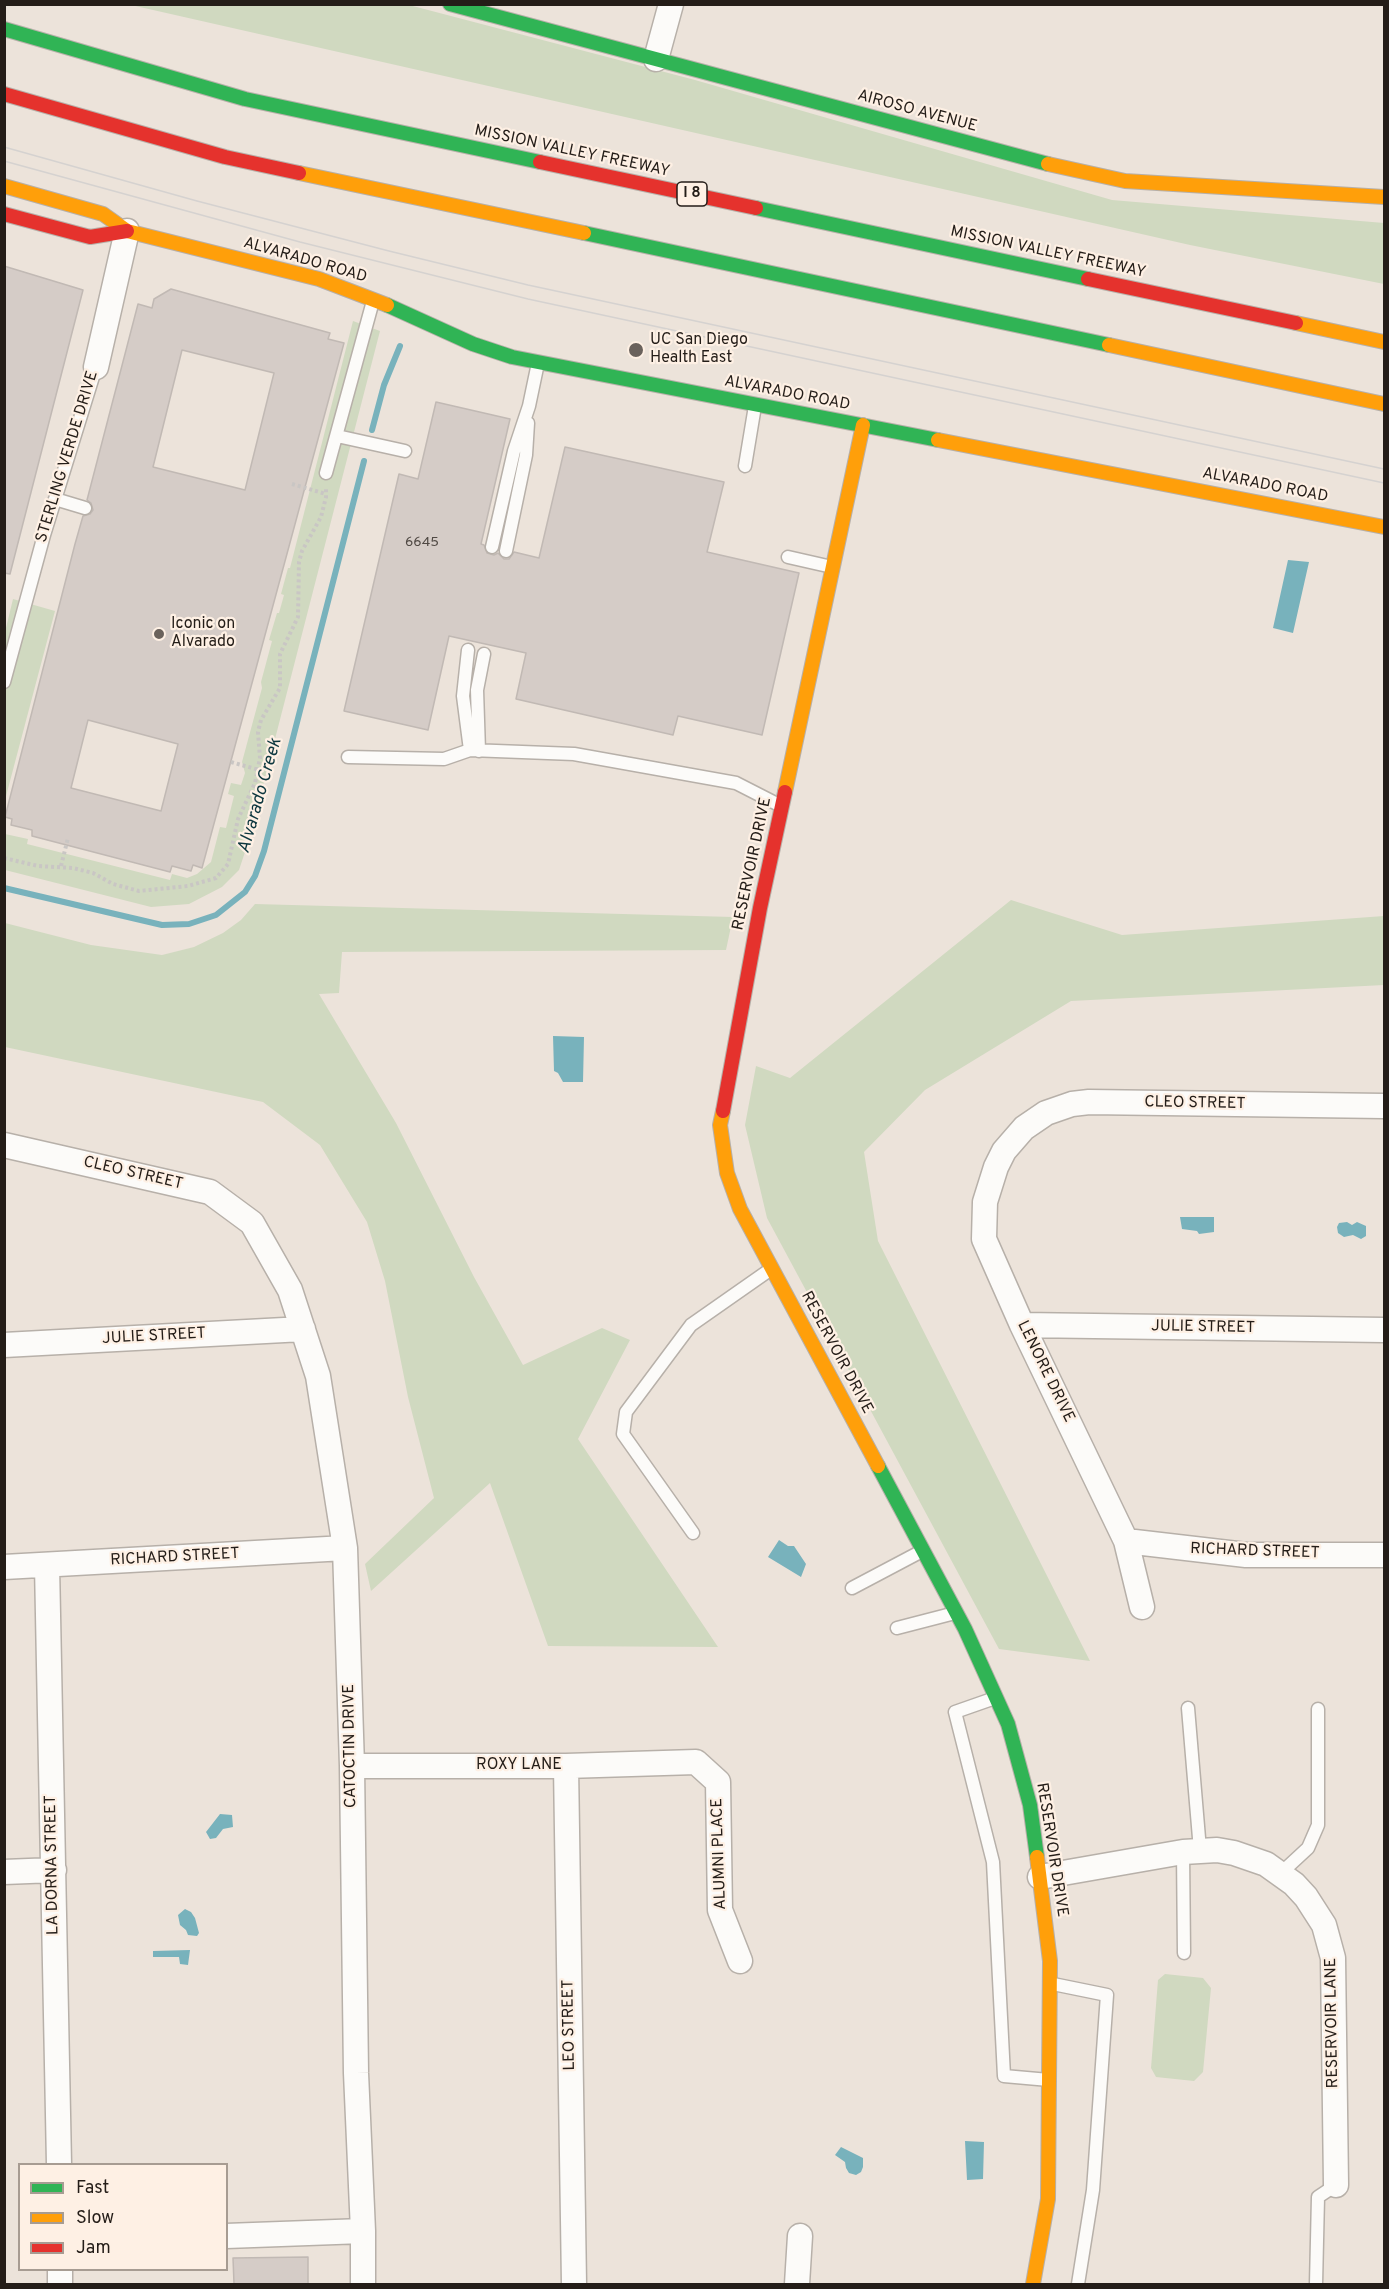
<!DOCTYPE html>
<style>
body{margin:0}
#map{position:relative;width:1389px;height:2289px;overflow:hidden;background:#ece3da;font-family:Overpass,sans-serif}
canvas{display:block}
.frame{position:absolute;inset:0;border:6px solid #241d18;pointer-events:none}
.legend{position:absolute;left:18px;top:2163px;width:210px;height:108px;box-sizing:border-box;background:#fef0e4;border:2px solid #a79c92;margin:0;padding:8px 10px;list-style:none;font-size:18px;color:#241d18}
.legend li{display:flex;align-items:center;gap:12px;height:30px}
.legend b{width:30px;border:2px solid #a79c92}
</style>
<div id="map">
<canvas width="1389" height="2289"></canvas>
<div class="frame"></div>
<ul class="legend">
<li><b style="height:8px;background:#30b455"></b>Fast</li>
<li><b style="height:8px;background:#ff9f0a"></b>Slow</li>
<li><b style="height:8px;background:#e5322d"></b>Jam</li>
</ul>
</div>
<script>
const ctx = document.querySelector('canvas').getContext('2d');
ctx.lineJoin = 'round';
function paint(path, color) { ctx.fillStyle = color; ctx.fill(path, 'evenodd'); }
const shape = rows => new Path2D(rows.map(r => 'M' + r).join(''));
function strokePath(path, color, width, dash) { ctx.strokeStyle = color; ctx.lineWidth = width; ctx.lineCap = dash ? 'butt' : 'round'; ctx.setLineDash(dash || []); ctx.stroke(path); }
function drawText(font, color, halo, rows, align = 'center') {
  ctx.font = font + ' Overpass,sans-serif'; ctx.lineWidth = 4.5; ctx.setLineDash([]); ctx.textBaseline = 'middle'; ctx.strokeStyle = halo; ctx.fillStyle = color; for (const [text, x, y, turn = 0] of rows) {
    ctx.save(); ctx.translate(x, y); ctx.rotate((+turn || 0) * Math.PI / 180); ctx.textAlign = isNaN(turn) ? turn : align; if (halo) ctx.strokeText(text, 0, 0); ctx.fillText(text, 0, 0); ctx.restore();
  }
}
paint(shape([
 [131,5,409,5,695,80,1112,200,1384,223,1384,284,1190,245],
 [353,321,380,331,249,840,239,870,222,887,189,904,151,907,5,870,5,834,28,839,27,844,170,880,172,874,187,878,197,874,211,862,220,827,226,828,234,796,228,794,231,783,241,785,245,773,242,762,262,688,261,682,272,641,269,640,277,613,279,613,284,595,281,594,288,568,290,568],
 [13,599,55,611,5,800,5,632],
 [1011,900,1122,935,1384,916,1384,985,1071,1001,925,1090,864,1152,878,1241,1090,1661,999,1649,767,1218,745,1125,756,1066,790,1078],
 [255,904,733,917,726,950,342,952,339,993,319,994,396,1123,474,1277,523,1365,602,1328,630,1340,578,1439,718,1647,548,1646,490,1483,371,1591,365,1564,434,1498,408,1397,385,1281,367,1222,320,1145,263,1102,5,1047,5,923,91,945,162,955,194,947,223,933,241,920],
 [1165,1974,1203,1978,1211,1988,1203,2072,1194,2081,1156,2077,1151,2068,1158,1980]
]), '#d0d9c0');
paint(shape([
 [1288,560,1309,562,1293,633,1273,628],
 [553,1036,584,1037,583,1082,563,1082,558,1073,554,1071],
 [1180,1217,1214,1217,1214,1232,1199,1234,1197,1231,1182,1229],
 [1347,1222,1352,1225,1357,1222,1366,1226,1366,1236,1361,1239,1353,1235,1344,1237,1338,1233,1337,1227,1339,1223],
 [779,1540,788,1546,794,1546,806,1564,801,1577,768,1557],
 [220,1814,232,1815,233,1827,223,1829,216,1838,210,1839,206,1832],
 [185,1909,191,1912,195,1918,199,1933,197,1936,188,1935,186,1930,180,1925,178,1915],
 [190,1950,188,1965,180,1964,179,1957,153,1957,153,1951],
 [965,2141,984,2142,983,2179,967,2180],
 [841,2147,863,2158,863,2167,861,2172,856,2175,849,2173,846,2168,845,2162,835,2155]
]), '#78b2bc');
strokePath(shape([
 [372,430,384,385,400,346],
 [4,888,162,925,189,924,216,915,245,892,255,876,264,851,364,461]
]), '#78b2bc', 6);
const building = shape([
 [4,266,83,290,10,574,4,573,4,266],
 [171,289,330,333,328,339,344,343,202,868,193,865,191,871,172,866,170,872,32,836,32,830,11,825,12,819,5,817,75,544,83,516,90,514,93,510,91,503,87,500,138,304,152,308,154,299,171,289],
 [182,350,274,373,245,490,153,467,182,350],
 [88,720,178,744,161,811,71,788,88,720],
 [436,402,510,419,481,544,484,545,487,553,494,555,498,553,504,559,509,559,514,552,539,558,565,447,724,482,707,552,799,573,762,735,678,716,673,735,516,699,526,653,449,636,428,730,344,711,399,474,418,479,436,402],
 [308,2257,308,2284,234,2284,233,2258,308,2257]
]);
paint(building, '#d5ccc7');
strokePath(building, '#c1b9b4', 1.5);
const lane = shape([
 [337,436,405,451],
 [745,466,755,406],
 [326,473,373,301],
 [55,499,85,508],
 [492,547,514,451,529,406,538,363],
 [506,551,526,455,528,423],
 [788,557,832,567],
 [468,650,463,696,470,750],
 [4,682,44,535,96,367],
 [479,751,477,690,484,654],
 [348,757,444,759,470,750,574,754,736,783,781,806],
 [693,1533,623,1434,626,1412,691,1325,771,1269],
 [852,1588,922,1551],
 [897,1628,955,1613],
 [995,1698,955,1712,993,1862,1004,2076,1049,2080],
 [1188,1708,1200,1850],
 [1183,1852,1184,1953],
 [1281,1873,1308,1848,1318,1825,1318,1709],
 [1053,1984,1107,1995,1093,2190,1078,2284],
 [1316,2284,1318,2197,1336,2185]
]);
const street = shape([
 [656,59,671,4],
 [96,367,127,231],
 [4,1145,210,1192,252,1223,290,1290,318,1376,345,1548,352,1766,356,2073,363,2231,363,2284],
 [1022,1325,1384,1330],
 [4,1345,303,1329],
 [1126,1541,1246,1555,1384,1555],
 [47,1565,59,2164],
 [4,1567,345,1548],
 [1142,1607,1126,1541,1022,1325,984,1239,985,1202,996,1167,1004,1151,1024,1128,1046,1113,1072,1104,1089,1102,1384,1106],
 [352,1766,566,1766,696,1762,718,1782,720,1910,740,1961],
 [566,1766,574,2284],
 [4,1872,54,1870],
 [1040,1877,1183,1852,1217,1850,1234,1853,1266,1864,1294,1884,1306,1897,1324,1925,1333,1958,1336,2185],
 [226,2236,363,2231],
 [60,2270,60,2284],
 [797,2284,800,2236]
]);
const fast = shape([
 [450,4,1048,164],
 [4,29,245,99,540,162],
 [756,208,1088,279],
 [584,233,1109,345],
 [387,305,473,344,512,357,938,440],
 [878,1466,965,1629,1008,1724,1030,1805,1037,1857]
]);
const slow = shape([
 [1048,164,1125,181,1384,197],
 [299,173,584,233],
 [4,186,103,214,127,231,319,279,387,305],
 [1296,323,1384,342],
 [1109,345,1384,404],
 [938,440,1384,527],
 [785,792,863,425],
 [723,1111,720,1125,727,1173,740,1209,878,1466],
 [1033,2284,1048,2199,1050,1961,1037,1857]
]);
const jam = shape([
 [4,94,225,157,299,173],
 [540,162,756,208],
 [4,214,90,237,127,231],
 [1088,279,1296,323],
 [723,1111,760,908,785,792]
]);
strokePath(lane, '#b7b0a9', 15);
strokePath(street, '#b7b0a9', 27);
strokePath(fast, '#b7b0a9', 16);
strokePath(slow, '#b7b0a9', 16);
strokePath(jam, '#b7b0a9', 16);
strokePath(shape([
 [292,484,326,494],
 [231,762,259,770],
 [4,858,38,866,73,868,93,873,113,884,139,891,188,886,216,878,228,864,238,819,255,783,260,758,258,732,261,720,280,688,280,654,298,617,299,562,302,551,321,517,326,497,326,488],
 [61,866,68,838]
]), '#c9c6c4', 4, [3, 3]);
strokePath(lane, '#fcfbf9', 12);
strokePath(street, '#fcfbf9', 24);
strokePath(fast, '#30b455', 14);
strokePath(slow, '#ff9f0a', 14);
strokePath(jam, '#e5322d', 14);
strokePath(shape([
 [4,147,197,201,389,251,528,285,1384,469],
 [4,161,300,242,528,299,1384,483]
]), '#d5d2d0', 1.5);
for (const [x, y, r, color] of [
 [636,350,8,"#6a625c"],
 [159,634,6,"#6a625c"]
]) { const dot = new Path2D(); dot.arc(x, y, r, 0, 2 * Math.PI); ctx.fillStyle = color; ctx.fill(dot); strokePath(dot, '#fef0e4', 2); }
drawText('14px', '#504944', null, [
 ["6645",422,543]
]);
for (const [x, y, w] of [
 [692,194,30]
]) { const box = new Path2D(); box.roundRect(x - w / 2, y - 12, w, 24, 4.5); ctx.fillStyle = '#fef0e4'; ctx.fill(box); strokePath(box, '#241d18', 1.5); }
drawText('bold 15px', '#241d18', null, [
 ["I 8",692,194]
]);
drawText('16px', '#241d18', '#fef0e4', [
 ["AIROSO AVENUE",917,112,15],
 ["MISSION VALLEY FREEWAY",572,152,12],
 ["MISSION VALLEY FREEWAY",1048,253,12],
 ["ALVARADO ROAD",305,261,16],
 ["ALVARADO ROAD",787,394,11],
 ["STERLING VERDE DRIVE",68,457,-73],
 ["ALVARADO ROAD",1265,486,11],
 ["RESERVOIR DRIVE",753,864,-78],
 ["CLEO STREET",1195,1104,1],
 ["CLEO STREET",133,1174,13],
 ["JULIE STREET",1203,1328,1],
 ["JULIE STREET",154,1337,-3],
 ["RESERVOIR DRIVE",836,1353,62],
 ["LENORE DRIVE",1045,1372,64],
 ["RICHARD STREET",1255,1552,2],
 ["RICHARD STREET",175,1558,-3],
 ["CATOCTIN DRIVE",351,1746,-91],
 ["ROXY LANE",519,1766],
 ["RESERVOIR DRIVE",1051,1850,81],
 ["ALUMNI PLACE",720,1854,-92],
 ["LA DORNA STREET",53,1865,-91],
 ["RESERVOIR LANE",1333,2023,-91],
 ["LEO STREET",570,2025,-91]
]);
drawText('16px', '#241d18', '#fef0e4', [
 ["UC San Diego",650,341],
 ["Health East",650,359],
 ["Iconic on",171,625],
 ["Alvarado",171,643]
], 'left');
drawText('italic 18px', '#0d373f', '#fef0e4', [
 ["Alvarado Creek",261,796,-74]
]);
</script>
